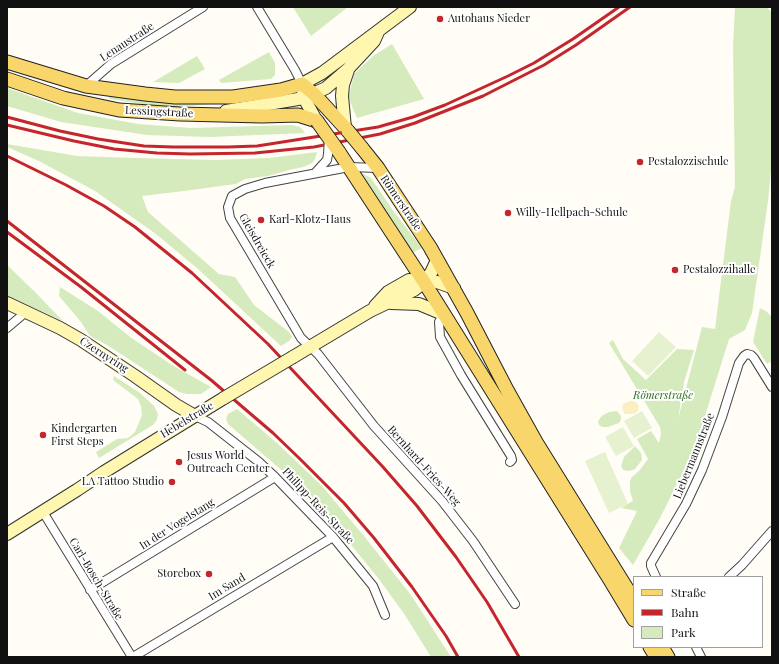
<!DOCTYPE html>
<meta charset="utf-8">
<style>
body{margin:0}
#map{position:relative;width:779px;height:664px;overflow:hidden;background:#fffdf5;font-family:"Playfair Display",serif}
canvas{display:block}
.frame{position:absolute;inset:0;border:8px solid #111;pointer-events:none}
.legend{position:absolute;left:633px;top:576px;width:130px;height:72px;box-sizing:border-box;background:#fff;border:1px solid #a0a0a0;margin:0;padding:5px 7px;list-style:none;font-size:12px;color:#111}
.legend li{display:flex;align-items:center;gap:8px;height:20px}
.legend b{width:20px;border:1px solid #a0a0a0}
</style>
<div id="map">
<canvas width="779" height="664"></canvas>
<div class="frame"></div>
<ul class="legend">
<li><b style="height:5px;background:#f9d66b"></b>Straße</li>
<li><b style="height:5px;background:#c4262e"></b>Bahn</li>
<li><b style="height:11px;background:#d5ebbd"></b>Park</li>
</ul>
</div>
<script>
const ctx = document.querySelector('canvas').getContext('2d');
ctx.lineJoin = 'round';
function paint(path, color) { ctx.fillStyle = color; ctx.fill(path, 'evenodd'); }
const shape = rows => new Path2D(rows.map(r => 'M' + r).join(''));
function strokePath(path, color, width, dash) { ctx.strokeStyle = color; ctx.lineWidth = width; ctx.lineCap = dash ? 'butt' : 'round'; ctx.setLineDash(dash || []); ctx.stroke(path); }
function drawText(font, color, halo, rows, align = 'center') {
  ctx.font = font + ' "Playfair Display",serif'; ctx.lineWidth = 4; ctx.setLineDash([]); ctx.textBaseline = 'middle'; ctx.strokeStyle = halo; ctx.fillStyle = color; for (const [text, x, y, turn = 0] of rows) {
    ctx.save(); ctx.translate(x, y); ctx.rotate((+turn || 0) * Math.PI / 180); ctx.textAlign = isNaN(turn) ? turn : align; if (halo) ctx.strokeText(text, 0, 0); ctx.fillText(text, 0, 0); ctx.restore();
  }
}
paint(shape([
 [293,7,348,7,311,36],
 [735,7,767,7,772,13,772,161,768,201,752,313,745,330,729,339,695,448,660,518,633,565,619,548,637,511,621,508,631,502,633,500,630,492,630,481,632,477,639,471,648,459,637,439,651,431,659,443,661,433,660,427,609,343,613,340,623,359,646,380,677,349,694,350,684,382,678,419,702,327,715,329,731,201,735,187,733,45],
 [392,44,424,99,357,118,351,104,349,96,354,74,373,56],
 [269,52,275,63,275,75,271,79,221,83,219,80],
 [197,56,205,69,179,83,153,82],
 [7,88,78,113,138,124,191,128,292,125,300,127,305,133,210,137,147,135,61,122,7,106],
 [107,93,257,100,176,107,148,105,110,99],
 [7,144,77,156,135,158,215,160,269,158,317,152,315,159,312,163,303,167,289,170,268,176,245,179,236,184,184,191,142,196,148,212,219,274,235,277,254,305,289,332,292,337,289,341,281,346,198,269,156,234,95,191,39,161,7,147],
 [362,173,371,178,394,212,422,248,412,253],
 [7,265,34,291,63,321,7,296],
 [60,287,98,311,130,337,172,365,211,387,201,394,187,394,179,392,107,345,90,336,81,322,59,296],
 [760,308,767,312,772,317,772,361,767,364,753,342],
 [114,376,140,393,154,406,158,414,157,420,153,425,99,458,96,452,117,439,128,438,135,432,142,415,141,406,138,399,113,380],
 [237,409,277,443,322,486,364,536,411,595,451,657,431,657,405,615,378,578,339,530,306,494,279,468,228,424,226,419,228,414],
 [617,411,621,416,621,420,619,423,608,427,602,427,599,425,598,422,600,418,603,415,609,412],
 [635,446,641,453,642,460,635,469,629,471,623,470,621,466,624,457]
]), '#d5ebbd');
paint(shape([
 [632,400,637,403,639,407,638,411,634,414,625,414,622,409,623,404]
]), '#fbeec1');
paint(shape([
 [659,332,676,347,648,376,632,361],
 [642,411,652,428,634,438,624,421],
 [623,427,634,446,616,456,605,437],
 [605,452,628,504,609,513,585,461]
]), '#e6f2cf');
const street = shape([
 [257,7,295,70,302,84],
 [86,86,111,64,203,7],
 [378,168,349,167,265,183,245,189,232,196,228,207,230,218,301,338,318,354,374,426,442,501,473,541,515,604],
 [316,172,327,160,328,154],
 [443,314,439,322,440,337,461,375,511,456,512,460,510,462],
 [7,328,26,312],
 [195,416,208,422,259,462,275,477,333,537,373,586,385,615],
 [43,512,132,657],
 [656,577,651,566,651,563,686,504,702,470,722,417,739,363,744,356,747,354,751,355,754,358,772,387],
 [729,577,742,565,772,531],
 [90,590,275,477],
 [696,647,701,657],
 [133,657,333,537]
]);
const secondary = shape([
 [226,111,304,98,326,88,348,69,374,41,378,32],
 [316,120,304,98,302,84,322,73,410,7],
 [345,128,342,96,343,85,348,70],
 [7,303,60,328,81,340,135,376,176,405,195,416],
 [391,303,419,304,443,314],
 [375,306,388,292,409,280,437,282,454,288],
 [293,357,370,311,414,290,424,282,431,273,437,260],
 [7,534,77,490,104,472,224,398]
]);
const primary = shape([
 [7,62,86,86,145,94,175,97,233,97,281,90,302,84,314,94,348,131],
 [7,79,63,98,119,110,180,114,262,116,298,115,317,121],
 [362,148,378,168,430,247,467,313,507,390,536,442,634,600],
 [339,152,424,282,610,580,634,620],
 [650,647,656,657],
 [662,647,668,657]
]);
strokePath(street, '#444', 10);
strokePath(secondary, '#333', 14);
strokePath(primary, '#222', 15);
strokePath(street, '#fff', 8);
strokePath(secondary, '#fff6b0', 12);
strokePath(primary, '#f9d66b', 13);
strokePath(shape([
 [7,117,60,131,98,139,144,146,173,147,228,147,257,146,378,127,413,117,445,105,508,76,534,63,573,39,619,7],
 [7,125,74,141,114,149,157,153,190,154,255,153,314,147,380,134,415,123,483,96,544,65,576,45,630,7],
 [7,156,66,185,104,206,135,227,192,273,268,344,383,467,417,506,456,557,487,602,519,657],
 [7,221,211,380,273,433,299,458,344,503,374,538,412,587,446,636,458,657],
 [7,232,81,287,185,370]
]), '#c4262e', 3);
const streetBridge = shape([
 [328,154,329,138]
]);
const secondaryBridge = shape([
 [224,398,293,357]
]);
const primaryBridge = shape([
 [317,121,339,152],
 [348,131,362,148]
]);
strokePath(streetBridge, '#444', 10, []);
strokePath(secondaryBridge, '#333', 14, []);
strokePath(primaryBridge, '#222', 15, []);
strokePath(streetBridge, '#fff', 8);
strokePath(secondaryBridge, '#fff6b0', 12);
strokePath(primaryBridge, '#f9d66b', 13);
for (const [x, y, r, color] of [
 [440,19,4,"#c4262e"],
 [640,162,4,"#c4262e"],
 [508,213,4,"#c4262e"],
 [261,220,4,"#c4262e"],
 [675,270,4,"#c4262e"],
 [43,435,4,"#c4262e"],
 [179,462,4,"#c4262e"],
 [172,482,4,"#c4262e"],
 [209,574,4,"#c4262e"]
]) { const dot = new Path2D(); dot.arc(x, y, r, 0, 2 * Math.PI); ctx.fillStyle = color; ctx.fill(dot); strokePath(dot, '#fff', 1.5); }
drawText('11px', '#111', '#fff', [
 ["Autohaus Nieder",448,19],
 ["Pestalozzischule",648,162],
 ["Willy-Hellpach-Schule",516,213],
 ["Karl-Klotz-Haus",269,220],
 ["Pestalozzihalle",683,270],
 ["Kindergarten",51,429],
 ["First Steps",51,442],
 ["Jesus World",187,456],
 ["Outreach Center",187,469],
 ["LA Tattoo Studio",164,482,"right"],
 ["Storebox",201,574,"right"]
], 'left');
drawText('11px', '#111', '#fff', [
 ["Lenaustraße",127,42,-33],
 ["Lessingstraße",159,112,3],
 ["Römerstraße",401,203,56],
 ["Gleisdreieck",257,241,60],
 ["Czernyring",104,355,33],
 ["Hebelstraße",187,420,-31],
 ["Liebermannstraße",694,456,-68],
 ["Bernhard-Fries-Weg",424,466,48],
 ["Philipp-Reis-Straße",318,506,47],
 ["In der Vogelstang",177,524,-32],
 ["Carl-Bosch-Straße",96,579,59],
 ["Im Sand",227,587,-31]
]);
drawText('italic 11px', '#2f6b1f', '#fff', [
 ["Römerstraße",663,396]
]);
</script>
